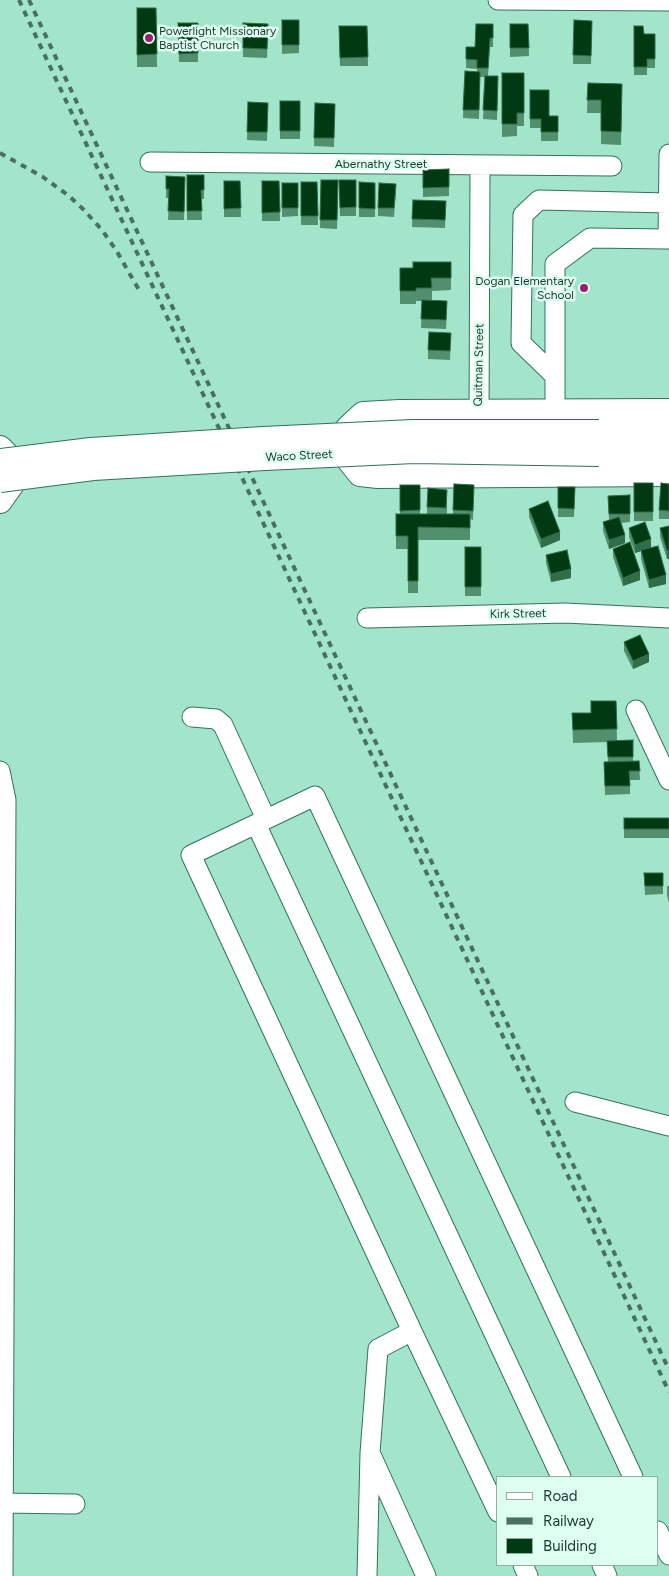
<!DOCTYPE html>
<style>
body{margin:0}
#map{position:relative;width:669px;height:1576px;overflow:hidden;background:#a2e5ca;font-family:Figtree,sans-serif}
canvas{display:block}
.legend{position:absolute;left:496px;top:1476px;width:162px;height:90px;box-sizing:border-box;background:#ddfef0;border:1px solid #90aea2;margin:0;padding:6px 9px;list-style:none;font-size:15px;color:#1c372d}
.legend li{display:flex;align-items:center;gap:10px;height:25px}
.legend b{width:25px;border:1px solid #90aea2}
</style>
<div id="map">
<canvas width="669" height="1576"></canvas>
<ul class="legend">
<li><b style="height:6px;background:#fff"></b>Road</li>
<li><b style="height:6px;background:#487161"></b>Railway</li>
<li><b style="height:14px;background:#013912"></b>Building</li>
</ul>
</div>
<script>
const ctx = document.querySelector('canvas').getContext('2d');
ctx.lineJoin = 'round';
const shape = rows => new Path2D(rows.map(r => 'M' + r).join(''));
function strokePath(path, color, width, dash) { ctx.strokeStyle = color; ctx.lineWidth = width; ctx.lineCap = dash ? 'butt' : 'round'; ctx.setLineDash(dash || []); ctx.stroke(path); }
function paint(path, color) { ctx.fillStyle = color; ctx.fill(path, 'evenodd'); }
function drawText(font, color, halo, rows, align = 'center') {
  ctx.font = font + ' Figtree,sans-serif'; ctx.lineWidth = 5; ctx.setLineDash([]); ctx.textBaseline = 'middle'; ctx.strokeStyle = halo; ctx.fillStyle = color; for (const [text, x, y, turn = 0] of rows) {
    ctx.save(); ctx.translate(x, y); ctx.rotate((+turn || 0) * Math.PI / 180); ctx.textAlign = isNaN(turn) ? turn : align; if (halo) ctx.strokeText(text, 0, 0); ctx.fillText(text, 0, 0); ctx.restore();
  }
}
const minor = shape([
 [498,0,669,1],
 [150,162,612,166],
 [555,376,521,343,523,215,539,200,668,203],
 [555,412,555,264,590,238,668,239,669,154],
 [479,424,480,165],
 [367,618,565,613,669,618],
 [636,710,669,780],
 [192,717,216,719,223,725,266,819],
 [0,771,6,800,3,1576],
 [256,824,561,1477],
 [575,1102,669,1126],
 [412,1331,191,855,315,796,633,1477],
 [372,1457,426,1576],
 [0,1503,75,1504],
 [658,1531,669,1555],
 [523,1565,528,1576],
 [602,1565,607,1576],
 [367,1576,370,1453,378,1349,412,1331,498,1512]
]);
const major = shape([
 [669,411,400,412,363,414,348,428,348,459,360,474,378,476,669,474],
 [599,432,669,432],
 [0,448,6,454,12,484,0,501],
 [599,454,669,455]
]);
strokePath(minor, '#31725c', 21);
strokePath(major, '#31725c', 26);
strokePath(minor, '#fff', 19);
strokePath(major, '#fff', 24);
strokePath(shape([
 [19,0,669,1392],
 [29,0,669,1370],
 [0,153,43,177,69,196,83,209,102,230,116,250,139,290]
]), '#487161', 4, [6, 6]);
const majorBridge = shape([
 [0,461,91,450,263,439,413,432,599,432],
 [0,480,93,468,265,458,414,451,599,454]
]);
strokePath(majorBridge, '#31725c', 26, []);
strokePath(majorBridge, '#fff', 24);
paint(shape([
 [137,8,156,8,157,67,137,67],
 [282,20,299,20,299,53,282,54],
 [574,20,592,21,591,64,573,64],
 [178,23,198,23,198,62,179,62],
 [243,23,268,24,267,58,243,57],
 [493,24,493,47,490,47,488,76,498,76,497,120,483,119,485,77,480,77,479,119,463,118,465,71,477,72,477,69,466,68,466,59],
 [510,24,528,24,529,56,510,57],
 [339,26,367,26,368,66,340,66],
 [634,26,644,34,655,34,655,68,647,68,647,75,634,75],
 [502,73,524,73,524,126,517,126,517,136,502,137],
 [588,83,622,84,621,145,601,144,601,113,587,113],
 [530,90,549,116,558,116,558,141,541,141,541,128,530,128],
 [280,101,300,101,300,139,280,139],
 [248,102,268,103,267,141,247,140],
 [315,103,335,104,334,147,314,146],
 [449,169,449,196,423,197,423,170],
 [187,175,204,175,204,199,201,199,202,220,187,220],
 [166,176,185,177,184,220,168,220,169,198,166,198],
 [321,180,338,180,337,229,320,228],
 [339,180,356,180,356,216,340,216],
 [224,181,240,181,241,217,224,217],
 [262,181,279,181,280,221,262,221],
 [301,182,317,182,318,225,301,225],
 [359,182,375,183,375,217,359,217],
 [282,183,298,183,298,216,282,217],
 [396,192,394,217,378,216,378,208],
 [413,200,446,201,445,228,412,227],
 [451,262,451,290,432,291,432,300,447,310,446,329,421,328,422,301,416,301,416,304,400,304,400,268,413,268],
 [451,333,450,360,428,359,428,350],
 [634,483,653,483,653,521,634,521],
 [454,484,474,485,473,520,470,519,470,540,418,540,418,593,408,593,408,549,396,549,396,514,400,514,400,485,420,485,420,514,427,514,427,507,447,498,447,514,453,514],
 [669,484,669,519,659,519,659,510],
 [558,487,575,487,574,517,558,517],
 [608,496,630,514,630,522,621,523,625,543,609,549,603,531,603,522,609,520],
 [529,509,560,540,541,548,529,517],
 [669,526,667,559,660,537,660,528],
 [629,528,651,548,666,584,649,588,641,559,641,551,635,553,629,537],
 [465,547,481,547,481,596,465,596],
 [613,549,640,580,623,586,613,557],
 [546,555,571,578,551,582,546,563],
 [624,642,649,662,633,669,624,651],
 [616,701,617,741,633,740,633,761,639,761,640,780,630,780,630,794,605,795,604,762,608,762,607,742,573,743,572,713,591,713],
 [624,818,669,818,669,838,624,838],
 [644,873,663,873,663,894,645,895],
 [667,886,669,886,669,903,667,895]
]), '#528f6e');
paint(shape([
 [560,532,560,540,541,548,541,539],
 [625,535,625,543,609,549,609,540],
 [651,539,651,548,635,553,635,545],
 [669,550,669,559,667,559,667,551],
 [571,569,571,578,551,582,551,574],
 [640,571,640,580,623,586,623,578],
 [666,575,666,584,649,588,649,580],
 [649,654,649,662,633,669,633,661]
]), '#316d49');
const building = shape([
 [137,8,156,8,157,54,137,55,137,8],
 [282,20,299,20,299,45,282,45,282,20],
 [574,20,592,21,591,56,573,55,574,20],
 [178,23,198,23,198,53,179,54,178,23],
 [243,23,268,24,267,49,243,48,243,23],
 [476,24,493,24,493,38,490,38,488,68,477,68,477,60,466,59,466,47,475,47,476,24],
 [510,24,528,24,529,48,510,48,510,24],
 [339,26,367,26,368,57,340,58,339,26],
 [634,26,643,26,644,34,655,34,655,59,647,59,647,67,634,67,634,26],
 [465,71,480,72,479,110,463,110,465,71],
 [502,73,524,73,524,113,517,113,517,124,502,124,502,73],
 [485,76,498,76,497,111,483,110,485,76],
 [588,83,622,84,621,132,601,131,601,100,587,100,588,83],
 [530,90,549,90,549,116,558,116,558,132,541,132,541,119,530,119,530,90],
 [280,101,300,101,300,131,280,131,280,101],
 [248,102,268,103,267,132,247,132,248,102],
 [315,103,335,104,334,138,314,138,315,103],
 [449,169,449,187,423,188,423,170,449,169],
 [187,175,204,175,204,190,201,190,202,211,187,211,187,175],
 [166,176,185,177,184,212,168,211,169,189,166,189,166,176],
 [321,180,338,180,337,220,320,220,321,180],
 [339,180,356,180,356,207,340,208,339,180],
 [224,181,240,181,241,208,224,209,224,181],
 [262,181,279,181,280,212,262,213,262,181],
 [301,182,317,182,318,216,301,216,301,182],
 [359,182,375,183,375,209,359,208,359,182],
 [282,183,298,183,298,208,282,208,282,183],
 [379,183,396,184,394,208,378,208,379,183],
 [413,200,446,201,445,220,412,219,413,200],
 [413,262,451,262,451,278,431,278,432,288,416,288,416,291,400,291,400,268,413,268,413,262],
 [422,300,447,301,446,320,421,319,422,300],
 [429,332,451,333,450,351,428,350,429,332],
 [634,483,653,483,653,512,634,512,634,483],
 [661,483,669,484,669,511,659,510,661,483],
 [454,484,474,485,473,511,453,510,454,484],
 [400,485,420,485,420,510,400,511,400,485],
 [558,487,575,487,574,509,558,508,558,487],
 [428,488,447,490,446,508,427,507,428,488],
 [630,495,630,514,609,514,608,496,630,495],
 [548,501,560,532,541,539,529,509,548,501],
 [396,514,470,514,470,528,418,527,418,581,408,581,408,536,396,536,396,514],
 [619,517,625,535,609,540,603,522,619,517],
 [645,522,651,539,635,545,629,528,645,522],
 [669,526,669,550,667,551,660,528,669,526],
 [630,542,640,571,623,578,613,549,630,542],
 [658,546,666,575,649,580,641,550,658,546],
 [465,547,481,547,481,587,465,587,465,547],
 [567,550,571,569,551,574,546,555,567,550],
 [640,635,649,654,633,661,624,642,640,635],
 [591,701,616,701,617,729,573,730,572,713,591,713,591,701],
 [633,740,633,757,608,757,607,741,633,740],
 [639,761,640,771,629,771,630,786,605,786,604,762,639,761],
 [624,818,669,818,669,829,624,829,624,818],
 [644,873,663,873,663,886,645,886,644,873]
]);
paint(building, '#013912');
strokePath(building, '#316d49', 1);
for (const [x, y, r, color] of [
 [149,38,5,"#9e1b6d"],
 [584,288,5,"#9e1b6d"]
]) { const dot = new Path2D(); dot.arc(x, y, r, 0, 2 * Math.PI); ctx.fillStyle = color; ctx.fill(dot); strokePath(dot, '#ddfef0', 2); }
drawText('12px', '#1c372d', '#ddfef0', [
 ["Powerlight Missionary",159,31],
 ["Baptist Church",159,45],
 ["Dogan Elementary",574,281,"right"],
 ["School",574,295,"right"]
], 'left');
drawText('12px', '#1c372d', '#ddfef0', [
 ["Abernathy Street",381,164],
 ["Quitman Street",479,365,-89],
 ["Waco Street",299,456,-3],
 ["Kirk Street",518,614,-1]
]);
</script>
